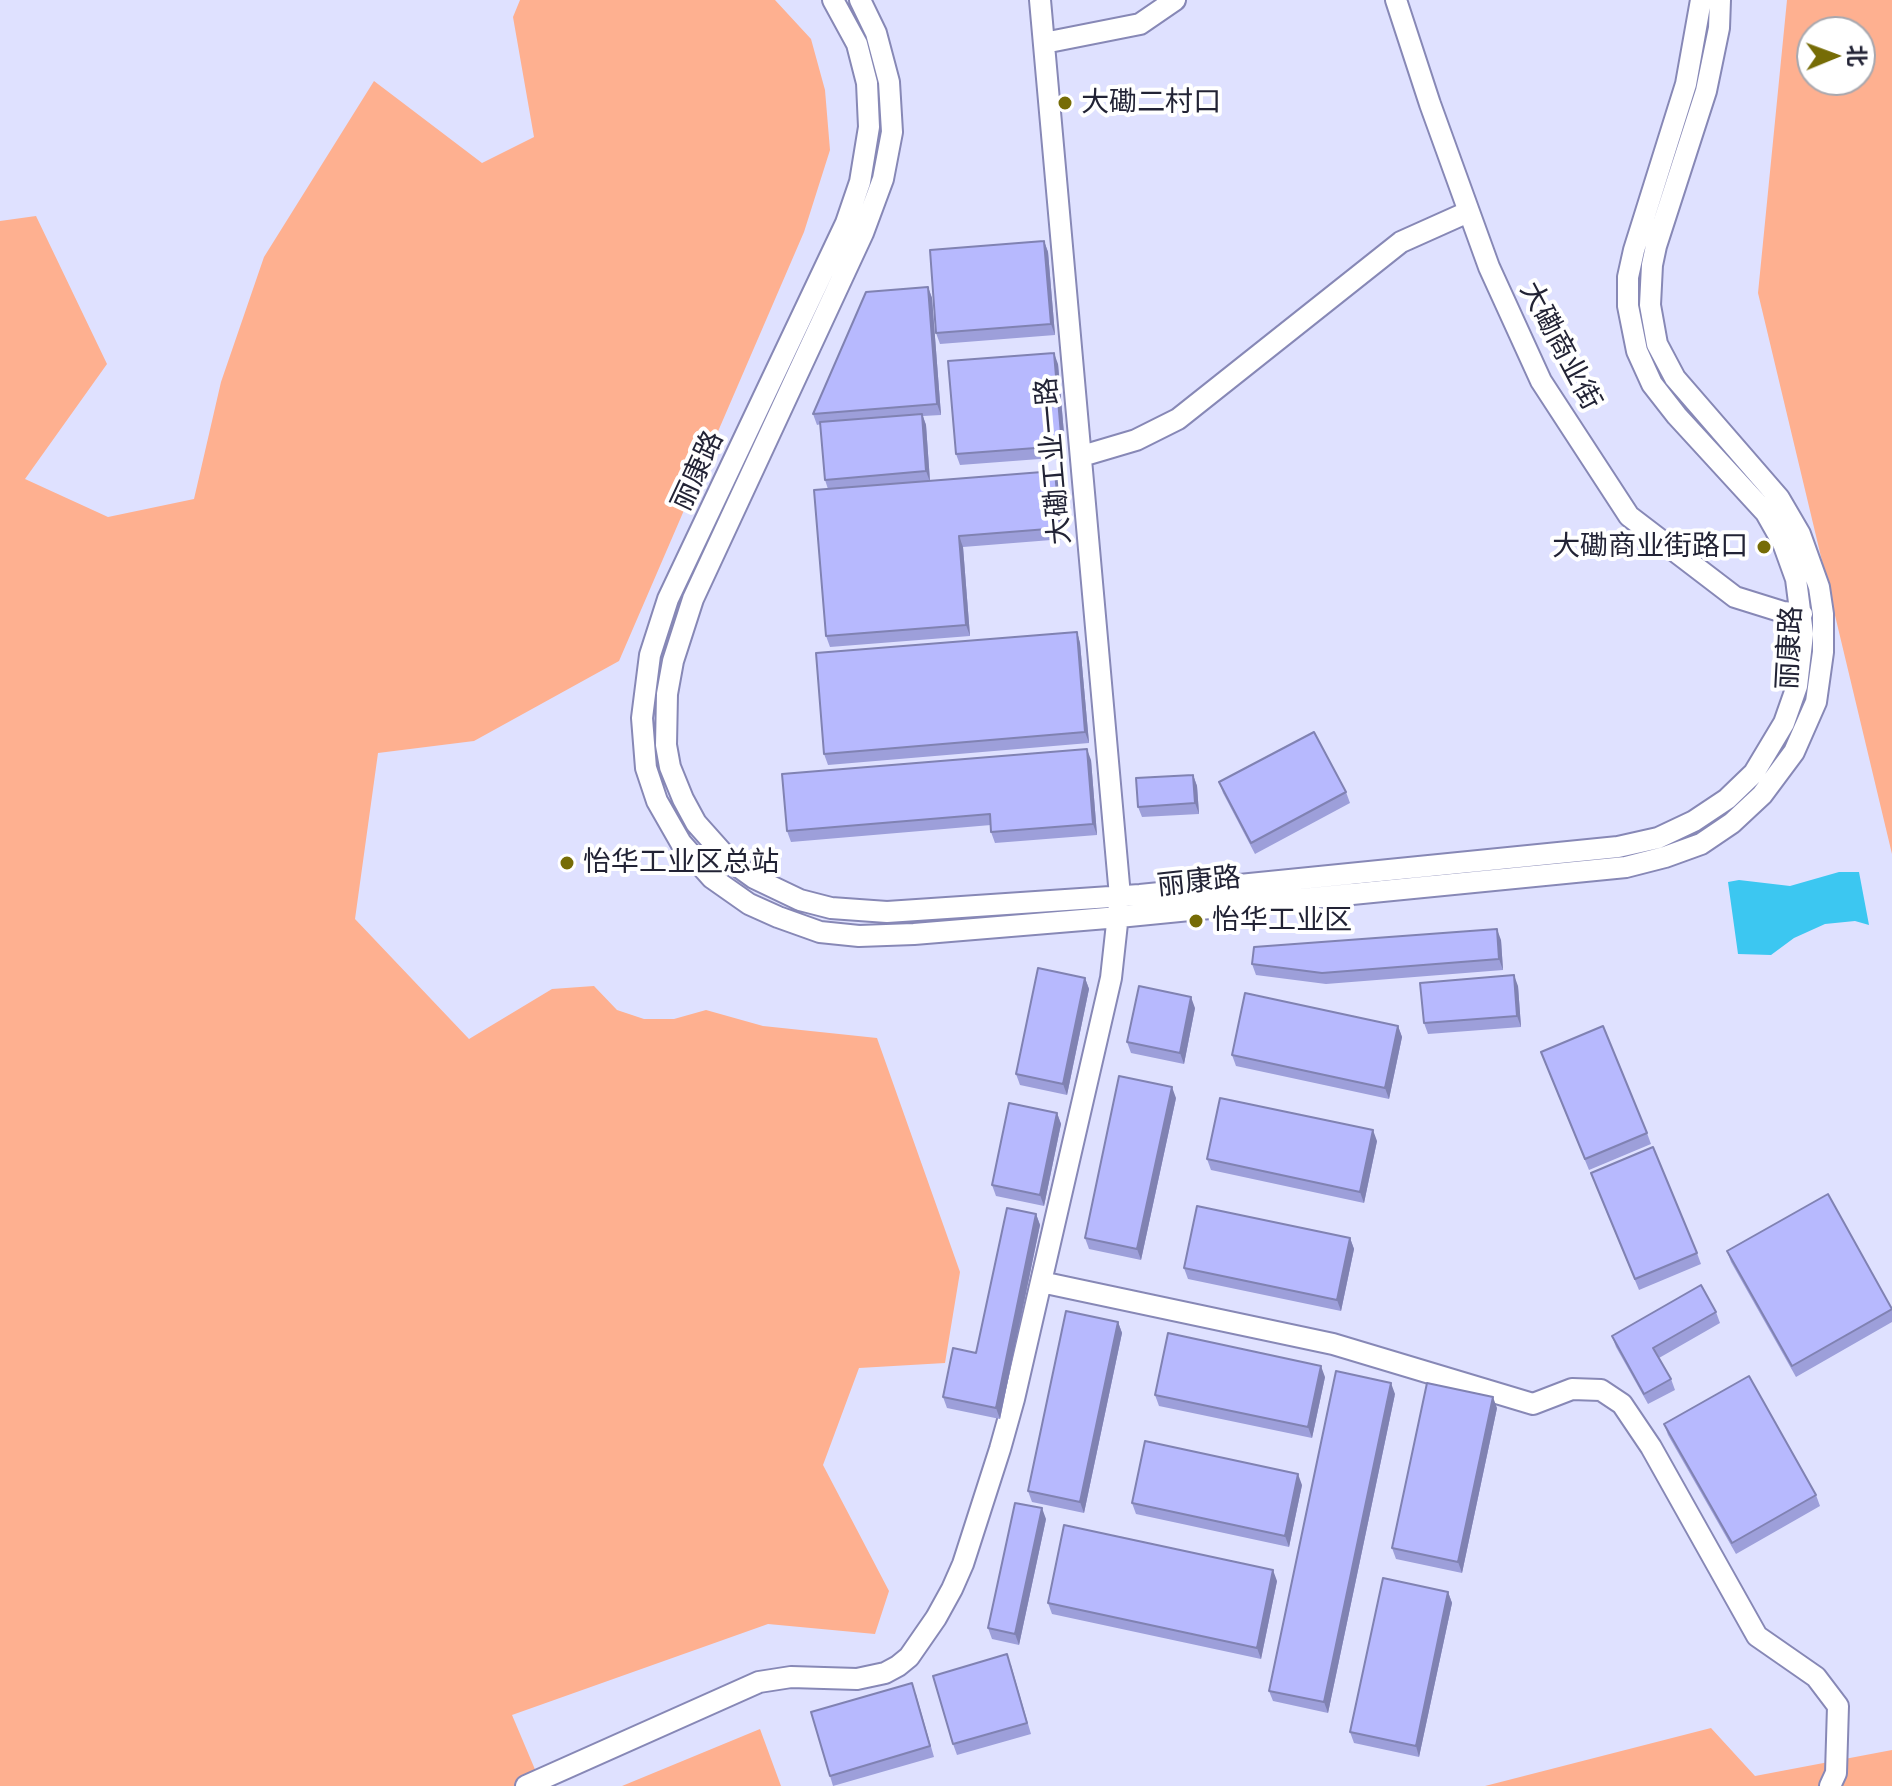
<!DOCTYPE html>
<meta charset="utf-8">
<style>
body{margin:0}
#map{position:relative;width:1892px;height:1786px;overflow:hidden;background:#dfe1ff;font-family:Literata,"Noto Sans SC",serif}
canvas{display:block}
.north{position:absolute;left:1796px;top:16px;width:80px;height:80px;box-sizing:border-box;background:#fff;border:2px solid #a7a7ae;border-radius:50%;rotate:89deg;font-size:22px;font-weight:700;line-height:32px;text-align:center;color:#222335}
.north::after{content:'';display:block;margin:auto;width:28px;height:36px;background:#766c06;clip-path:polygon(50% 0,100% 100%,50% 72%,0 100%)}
</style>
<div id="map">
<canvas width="1892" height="1786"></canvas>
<div class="north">北</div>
</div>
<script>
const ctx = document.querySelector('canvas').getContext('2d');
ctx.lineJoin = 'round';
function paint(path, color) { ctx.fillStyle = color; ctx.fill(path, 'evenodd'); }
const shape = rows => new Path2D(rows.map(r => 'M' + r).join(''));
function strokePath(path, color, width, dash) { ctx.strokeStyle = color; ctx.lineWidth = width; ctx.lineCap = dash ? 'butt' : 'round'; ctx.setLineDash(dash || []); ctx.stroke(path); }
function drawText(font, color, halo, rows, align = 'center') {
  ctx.font = font + ' Literata,"Noto Sans SC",serif'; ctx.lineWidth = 8; ctx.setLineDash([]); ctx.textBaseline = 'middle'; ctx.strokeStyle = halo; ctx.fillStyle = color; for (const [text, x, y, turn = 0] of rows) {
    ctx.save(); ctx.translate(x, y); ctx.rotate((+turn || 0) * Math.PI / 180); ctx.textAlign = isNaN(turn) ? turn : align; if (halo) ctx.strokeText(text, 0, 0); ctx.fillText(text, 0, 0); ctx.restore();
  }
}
paint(shape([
 [520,0,775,0,811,39,825,90,830,150,804,232,619,661,474,741,378,753,355,919,469,1039,552,989,594,986,617,1010,644,1019,674,1019,706,1010,763,1026,877,1038,960,1272,945,1363,859,1368,823,1465,889,1591,875,1634,768,1624,512,1715,542,1786,0,1786,0,221,36,216,107,364,25,479,108,517,194,499,221,382,264,257,374,81,482,163,534,137,513,17],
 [1787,0,1892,0,1892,854,1758,293],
 [1812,32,1860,32,1860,80,1812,80],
 [1711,1728,1755,1776,1892,1750,1892,1786,1485,1786],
 [760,1729,781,1786,622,1786]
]), '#feb090');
paint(shape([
 [1839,872,1859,872,1869,925,1855,921,1825,924,1794,938,1771,955,1738,954,1728,882,1739,880,1790,886]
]), '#3cc7f1');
const minor = shape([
 [833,0,857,44,867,83,869,127,860,182,846,223,668,599,650,655,642,718,646,768,657,801,681,843,712,878,749,904,778,917,820,932,859,936,914,934,1119,917,1626,867,1665,857,1701,844,1732,823,1762,795,1794,752,1816,702,1823,652,1823,614,1819,587,1800,534,1779,498,1675,378,1657,344,1650,305,1652,265,1656,246,1706,91,1719,28,1720,0],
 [860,0,876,33,889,82,892,132,883,179,863,233,693,599,673,661,667,694,666,745,670,767,683,799,696,823,729,860,754,878,800,900,831,908,887,912,1140,895,1618,847,1658,838,1694,821,1727,799,1754,773,1784,723,1797,686,1803,634,1796,579,1783,543,1766,513,1677,416,1652,384,1637,351,1628,306,1628,277,1634,250,1686,84,1701,0],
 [1396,0,1430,104,1489,267,1541,381,1629,516,1735,597,1783,612,1802,614],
 [1044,43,1140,24,1175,0],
 [1082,456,1136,440,1178,419,1401,242,1468,212],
 [1041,1282,1333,1344,1533,1404,1572,1389,1601,1390,1622,1404,1651,1447,1757,1636,1816,1677,1838,1706,1836,1773,1830,1786],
 [526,1786,759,1682,791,1677,857,1679,885,1673,898,1666,909,1657,936,1618,952,1589,963,1564,1000,1449,1014,1399,1111,978,1120,896,1040,0]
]);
strokePath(minor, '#8788b6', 24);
strokePath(minor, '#fff', 20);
paint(shape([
 [1044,241,1048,252,1055,335,940,344,936,333],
 [928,287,932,298,941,415,923,416,926,425,930,481,1055,471,1059,482,1064,539,963,547,970,636,830,647,826,636,828,489,825,480,821,424,817,425,813,414],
 [1058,364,1066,457,960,465,956,454],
 [1077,632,1080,643,1089,743,828,765,824,754],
 [1091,760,1097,835,995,843,991,832,991,825,791,842,787,831],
 [1193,775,1197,786,1199,814,1142,817,1138,807],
 [1219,782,1346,792,1350,803,1255,854,1223,793],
 [1501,940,1503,970,1326,984,1256,975,1252,964],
 [1085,978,1089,989,1067,1095,1020,1085,1016,1074],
 [1518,986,1521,1027,1428,1034,1424,1023],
 [1195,1008,1184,1064,1131,1053,1127,1042],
 [1398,1026,1402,1037,1389,1099,1236,1066,1232,1055],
 [1545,1063,1647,1133,1651,1144,1589,1170],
 [1176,1098,1141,1260,1089,1249,1085,1238],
 [1057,1113,1061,1124,1044,1206,996,1196,992,1185],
 [1377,1141,1364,1203,1211,1170,1207,1159],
 [1595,1184,1697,1253,1701,1264,1639,1290],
 [1036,1214,1040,1225,1000,1419,947,1408,943,1397,976,1353],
 [1350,1238,1354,1249,1341,1311,1188,1279,1184,1268],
 [1727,1251,1892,1307,1892,1322,1796,1377,1731,1262],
 [1716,1312,1720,1323,1659,1358,1671,1379,1675,1390,1648,1404,1616,1347,1612,1336],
 [1118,1322,1122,1333,1084,1513,1032,1502,1028,1491],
 [1325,1377,1312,1438,1159,1406,1155,1395],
 [1395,1394,1328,1713,1273,1701,1269,1691],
 [1497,1408,1462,1573,1396,1559,1392,1548],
 [1664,1424,1816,1495,1820,1506,1736,1554,1668,1435],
 [1302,1485,1289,1547,1136,1514,1132,1503],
 [1046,1519,1019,1645,992,1639,988,1628],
 [1277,1581,1261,1659,1052,1614,1048,1603],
 [1448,1592,1452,1603,1419,1757,1354,1743,1350,1732],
 [1011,1665,1031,1734,957,1755,953,1744],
 [916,1694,934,1757,833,1786,830,1776]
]), '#9d9fda');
paint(shape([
 [1044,241,1048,252,1055,335,1051,324],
 [928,287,932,298,941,415,937,404],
 [1054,353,1058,364,1066,457,1062,446],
 [922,414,926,425,930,482,926,471],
 [1055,471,1059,482,1064,539,1060,528],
 [959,536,963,547,970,636,966,625],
 [1077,632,1080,643,1089,743,1085,732],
 [1087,749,1091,760,1097,835,1093,824],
 [1193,775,1197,786,1199,814,1195,803],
 [1497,929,1501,940,1503,970,1499,959],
 [1514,975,1518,986,1521,1027,1517,1016],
 [1085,978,1089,989,1067,1095,1063,1084],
 [1191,997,1195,1008,1184,1064,1180,1053],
 [1398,1026,1402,1037,1389,1099,1385,1088],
 [1172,1087,1176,1098,1141,1260,1137,1249],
 [1057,1113,1061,1124,1044,1206,1040,1195],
 [1373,1130,1377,1141,1364,1203,1360,1192],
 [1036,1214,1040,1225,1000,1419,996,1408],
 [1350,1238,1354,1249,1341,1311,1337,1300],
 [1118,1322,1122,1333,1084,1513,1080,1502],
 [1321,1366,1325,1377,1312,1438,1308,1427],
 [1391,1383,1395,1394,1328,1713,1324,1702],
 [1493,1397,1497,1408,1462,1573,1458,1562],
 [1298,1474,1302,1485,1289,1547,1285,1536],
 [1042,1508,1046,1519,1019,1645,1015,1634],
 [1273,1570,1277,1581,1261,1659,1257,1648],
 [1448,1592,1452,1603,1419,1757,1416,1746]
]), '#8082b2');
const building = shape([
 [1044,241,1051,324,936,333,930,250,1044,241],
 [928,287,937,404,813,414,866,292,928,287],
 [1054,353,1062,446,956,454,948,361,1054,353],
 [922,414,926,471,825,480,820,422,922,414],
 [1055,471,1060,528,959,536,966,625,826,636,814,490,1055,471],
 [1077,632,1085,732,824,754,816,653,1077,632],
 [1314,732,1346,792,1251,843,1219,782,1314,732],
 [1087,749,1093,824,991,832,990,814,787,831,782,774,1087,749],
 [1193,775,1195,803,1138,807,1136,778,1193,775],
 [1497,929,1499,959,1322,973,1252,964,1254,947,1497,929],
 [1038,968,1085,978,1063,1084,1016,1074,1038,968],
 [1514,975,1517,1016,1424,1023,1420,983,1514,975],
 [1139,986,1191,997,1180,1053,1127,1042,1139,986],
 [1245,993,1398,1026,1385,1088,1232,1055,1245,993],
 [1603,1026,1647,1133,1585,1159,1541,1052,1603,1026],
 [1119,1076,1172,1087,1137,1249,1085,1238,1119,1076],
 [1220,1098,1373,1130,1360,1192,1207,1159,1220,1098],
 [1009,1103,1057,1113,1040,1195,992,1185,1009,1103],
 [1653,1147,1697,1253,1635,1279,1591,1173,1653,1147],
 [1828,1194,1892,1309,1792,1366,1727,1251,1828,1194],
 [1197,1206,1350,1238,1337,1300,1184,1268,1197,1206],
 [1007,1208,1036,1214,996,1408,943,1397,953,1348,976,1353,1007,1208],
 [1701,1285,1716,1312,1653,1348,1671,1379,1644,1394,1612,1336,1701,1285],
 [1066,1311,1118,1322,1080,1502,1028,1491,1066,1311],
 [1168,1333,1321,1366,1308,1427,1155,1395,1168,1333],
 [1336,1371,1391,1383,1324,1702,1269,1691,1336,1371],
 [1749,1376,1816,1495,1732,1543,1664,1424,1749,1376],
 [1427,1383,1493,1397,1458,1562,1392,1548,1427,1383],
 [1145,1441,1298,1474,1285,1536,1132,1503,1145,1441],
 [1015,1503,1042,1508,1015,1634,988,1628,1015,1503],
 [1064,1525,1273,1570,1257,1648,1048,1603,1064,1525],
 [1383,1578,1448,1592,1416,1746,1350,1732,1383,1578],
 [1007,1654,1027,1723,953,1744,933,1676,1007,1654],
 [912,1683,930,1746,830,1776,811,1712,912,1683]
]);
paint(building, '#b7b9fe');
strokePath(building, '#8082b2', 2);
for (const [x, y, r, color] of [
 [1065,103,8,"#766c06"],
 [1764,547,8,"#766c06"],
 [567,863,8,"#766c06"],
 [1196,921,8,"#766c06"]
]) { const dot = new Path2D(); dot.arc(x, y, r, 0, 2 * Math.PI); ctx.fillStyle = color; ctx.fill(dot); strokePath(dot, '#fff', 3); }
drawText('28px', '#222335', '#fff', [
 ["大磡二村口",1081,103],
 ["大磡商业街路口",1748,547,"right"],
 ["怡华工业区总站",583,863],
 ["怡华工业区",1212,921]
], 'left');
drawText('28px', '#222335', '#fff', [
 ["大磡商业街",1560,346,62],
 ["大磡工业一路",1054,461,-95],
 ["丽康路",698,471,-65],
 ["丽康路",1790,648,-87],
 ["丽康路",1199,882,-6]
]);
</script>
